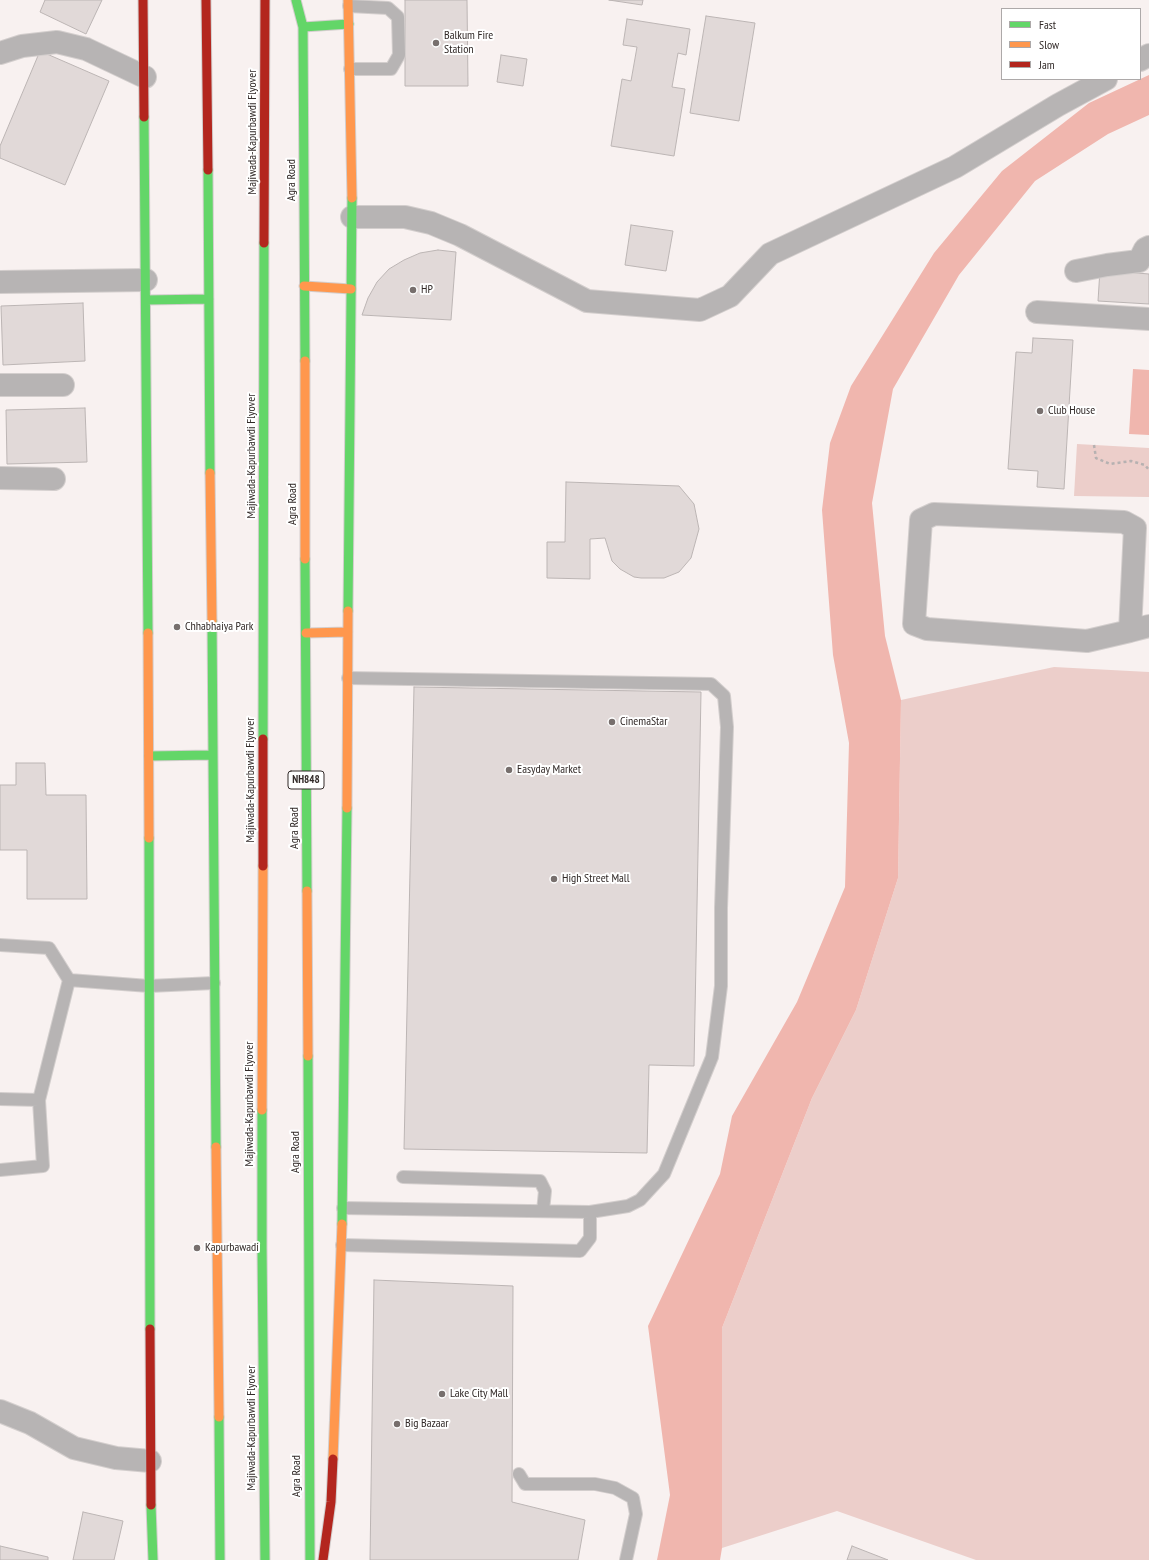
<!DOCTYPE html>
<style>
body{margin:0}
#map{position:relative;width:1149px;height:1560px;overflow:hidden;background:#f8f1f0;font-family:"PT Sans Narrow",sans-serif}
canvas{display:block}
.legend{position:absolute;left:1001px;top:8px;width:140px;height:72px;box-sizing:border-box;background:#fff;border:1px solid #ada9a9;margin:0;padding:5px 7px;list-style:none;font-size:12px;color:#312927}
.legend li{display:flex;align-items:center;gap:8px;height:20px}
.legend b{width:20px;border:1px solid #ada9a9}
</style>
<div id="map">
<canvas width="1149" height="1560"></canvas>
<ul class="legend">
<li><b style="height:5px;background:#63d668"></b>Fast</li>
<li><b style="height:5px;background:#ff974d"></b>Slow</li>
<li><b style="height:5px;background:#b3261e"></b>Jam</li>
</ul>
</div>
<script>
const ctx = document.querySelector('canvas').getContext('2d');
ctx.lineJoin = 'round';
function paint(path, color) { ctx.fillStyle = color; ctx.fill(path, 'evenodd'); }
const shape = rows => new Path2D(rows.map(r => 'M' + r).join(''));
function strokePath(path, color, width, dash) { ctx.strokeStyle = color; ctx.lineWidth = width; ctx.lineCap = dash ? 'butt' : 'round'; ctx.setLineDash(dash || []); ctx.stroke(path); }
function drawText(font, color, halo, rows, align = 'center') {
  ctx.font = font + ' "PT Sans Narrow",sans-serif'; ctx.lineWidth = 4; ctx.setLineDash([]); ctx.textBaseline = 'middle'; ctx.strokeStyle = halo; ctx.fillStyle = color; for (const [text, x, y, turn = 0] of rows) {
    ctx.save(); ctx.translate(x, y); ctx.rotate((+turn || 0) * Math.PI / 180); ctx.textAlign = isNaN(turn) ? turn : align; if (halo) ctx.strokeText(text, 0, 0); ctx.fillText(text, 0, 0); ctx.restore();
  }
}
paint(shape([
 [1077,444,1149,448,1149,497,1074,496],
 [1054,667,1149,672,1149,1560,976,1560,837,1511,722,1548,722,1328,812,1098,856,1010,898,878,901,700]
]), '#ecceca');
paint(shape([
 [1149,75,1149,115,1108,134,1035,181,959,275,893,389,872,503,885,636,901,700,898,878,856,1010,812,1098,722,1328,722,1548,720,1560,657,1560,670,1495,648,1326,720,1174,732,1116,797,1002,845,887,849,743,833,655,822,510,830,443,851,386,934,253,1002,171,1089,103],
 [1133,369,1149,370,1149,435,1129,434]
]), '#f0b6ae');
const building = shape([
 [45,0,102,0,86,34,40,12,45,0],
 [405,0,467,0,468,86,405,86,405,0],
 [609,0,643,0,642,5,609,0],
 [706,16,755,23,739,121,690,113,706,16],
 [627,19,690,29,686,55,678,53,672,87,685,89,674,156,611,146,622,79,631,81,637,47,623,45,627,19],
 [40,51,109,81,65,185,0,158,0,146,40,51],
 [501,55,527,59,523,86,497,82,501,55],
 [631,225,673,231,666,271,625,265,631,225],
 [438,250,456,252,451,320,362,315,368,298,377,282,389,269,404,260,420,253,438,250],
 [1100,270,1149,274,1149,304,1098,301,1100,270],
 [83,303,85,361,3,365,1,306,83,303],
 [1033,338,1073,340,1064,489,1037,487,1038,471,1008,469,1016,352,1032,353,1033,338],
 [85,408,87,462,7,464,6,410,85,408],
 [566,482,679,486,694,504,699,529,691,558,679,572,664,578,641,578,634,577,620,569,612,561,605,538,590,539,590,579,547,578,547,542,565,542,566,482],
 [414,687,701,692,694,1066,649,1065,647,1153,404,1149,414,687],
 [16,763,45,763,46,795,86,795,87,899,27,899,27,850,0,850,0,785,16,785,16,763],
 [374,1280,513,1286,512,1502,585,1520,578,1560,370,1560,374,1280],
 [83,1512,123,1521,114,1560,73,1560,83,1512],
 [0,1546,48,1557,48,1560,0,1560,0,1546],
 [852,1546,888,1560,847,1560,852,1546]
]);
paint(building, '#e1d9d8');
strokePath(building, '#bcb5b4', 1);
const lane = shape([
 [349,6,388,8,398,17,399,55,391,69,350,69],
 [0,945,49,948,69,980,39,1100,0,1099],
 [69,980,149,986,214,983],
 [0,1170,43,1166,39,1100],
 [403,1177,540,1181,545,1191,543,1211],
 [343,1208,590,1212,628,1206,640,1200,664,1174,712,1057,721,986,721,908,727,727,724,696,711,684,348,678],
 [342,1245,580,1251,590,1238,590,1212],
 [519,1474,525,1484,595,1484,615,1488,633,1498,636,1514,626,1560]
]);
const street = shape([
 [0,53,22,46,57,42,86,49,145,77],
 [1140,60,1149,55],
 [352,217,405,217,431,223,460,235,587,301,700,310,730,296,770,254,955,167,1058,105,1106,79],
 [1076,271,1107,265,1139,261,1145,249,1149,247],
 [0,282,146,280],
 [1037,312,1149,319],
 [0,385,63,385],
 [0,478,54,479],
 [1130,631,1135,528,1124,522,934,514,921,520,914,624,927,629,1087,641,1130,631,1149,626],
 [0,1411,30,1423,74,1448,116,1458,150,1461]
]);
const fast = shape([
 [296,0,303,27,305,361],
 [303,27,349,24],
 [144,117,148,633],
 [208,170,210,473],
 [146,300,209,299],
 [305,559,307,891],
 [348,611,352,198],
 [212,621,216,1147],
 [263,739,264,243],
 [149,756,212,755],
 [149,838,150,1329],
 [308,1056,310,1560],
 [262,1110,262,1247,265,1560],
 [342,1224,347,808],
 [219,1417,220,1560],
 [151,1505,153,1560]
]);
const slow = shape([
 [348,0,352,198],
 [304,286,351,289],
 [305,361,305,559],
 [210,473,212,621],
 [148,633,149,838],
 [306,633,348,632],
 [347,808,348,611],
 [307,891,308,1056],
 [262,1110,263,866],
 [216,1147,219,1417],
 [333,1459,342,1224]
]);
const jam = shape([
 [143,0,144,117],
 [206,0,208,170],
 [264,243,265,0],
 [263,866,263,739],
 [150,1329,151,1505],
 [323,1560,331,1502,333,1459]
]);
strokePath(lane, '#d3cecd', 14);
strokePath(street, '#d3cecd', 24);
strokePath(fast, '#d3cecd', 11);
strokePath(slow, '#d3cecd', 11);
strokePath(jam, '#d3cecd', 11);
strokePath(shape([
 [1094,445,1096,458,1110,464,1131,461,1145,465,1149,470]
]), '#b6b1b1', 2.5, [3, 3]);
strokePath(lane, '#b7b4b4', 12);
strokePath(street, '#b7b4b4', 22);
strokePath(fast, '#63d668', 9);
strokePath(slow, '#ff974d', 9);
strokePath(jam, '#b3261e', 9);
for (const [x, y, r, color] of [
 [436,43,4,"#776f6d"],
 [413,290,4,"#776f6d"],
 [1040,411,4,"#776f6d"],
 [177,627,4,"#776f6d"],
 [612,722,4,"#776f6d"],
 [509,770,4,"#776f6d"],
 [554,879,4,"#776f6d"],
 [197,1248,4,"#776f6d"],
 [442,1394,4,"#776f6d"],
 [397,1424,4,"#776f6d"]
]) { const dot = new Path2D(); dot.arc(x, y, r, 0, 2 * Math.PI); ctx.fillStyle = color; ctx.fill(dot); strokePath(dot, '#fff', 1.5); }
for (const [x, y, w] of [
 [306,780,36]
]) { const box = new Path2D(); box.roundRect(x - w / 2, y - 9, w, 18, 3); ctx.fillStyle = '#fff'; ctx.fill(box); strokePath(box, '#312927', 1); }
drawText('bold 11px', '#312927', null, [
 ["NH848",306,780]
]);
drawText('12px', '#312927', '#fff', [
 ["Balkum Fire",444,36],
 ["Station",444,50],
 ["HP",421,290],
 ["Club House",1048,411],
 ["Chhabhaiya Park",185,627],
 ["CinemaStar",620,722],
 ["Easyday Market",517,770],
 ["High Street Mall",562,879],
 ["Kapurbawadi",205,1248],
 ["Lake City Mall",450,1394],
 ["Big Bazaar",405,1424]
], 'left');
drawText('12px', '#312927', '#fff', [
 ["Majiwada-Kapurbawdi Flyover",253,132,-90],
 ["Agra Road",292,180,-90],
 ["Majiwada-Kapurbawdi Flyover",252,456,-90],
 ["Agra Road",293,504,-90],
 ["Majiwada-Kapurbawdi Flyover",251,780,-90],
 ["Agra Road",295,828,-90],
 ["Majiwada-Kapurbawdi Flyover",250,1104,-90],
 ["Agra Road",296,1152,-90],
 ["Majiwada-Kapurbawdi Flyover",252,1428,-90],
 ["Agra Road",297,1476,-90]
]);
</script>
